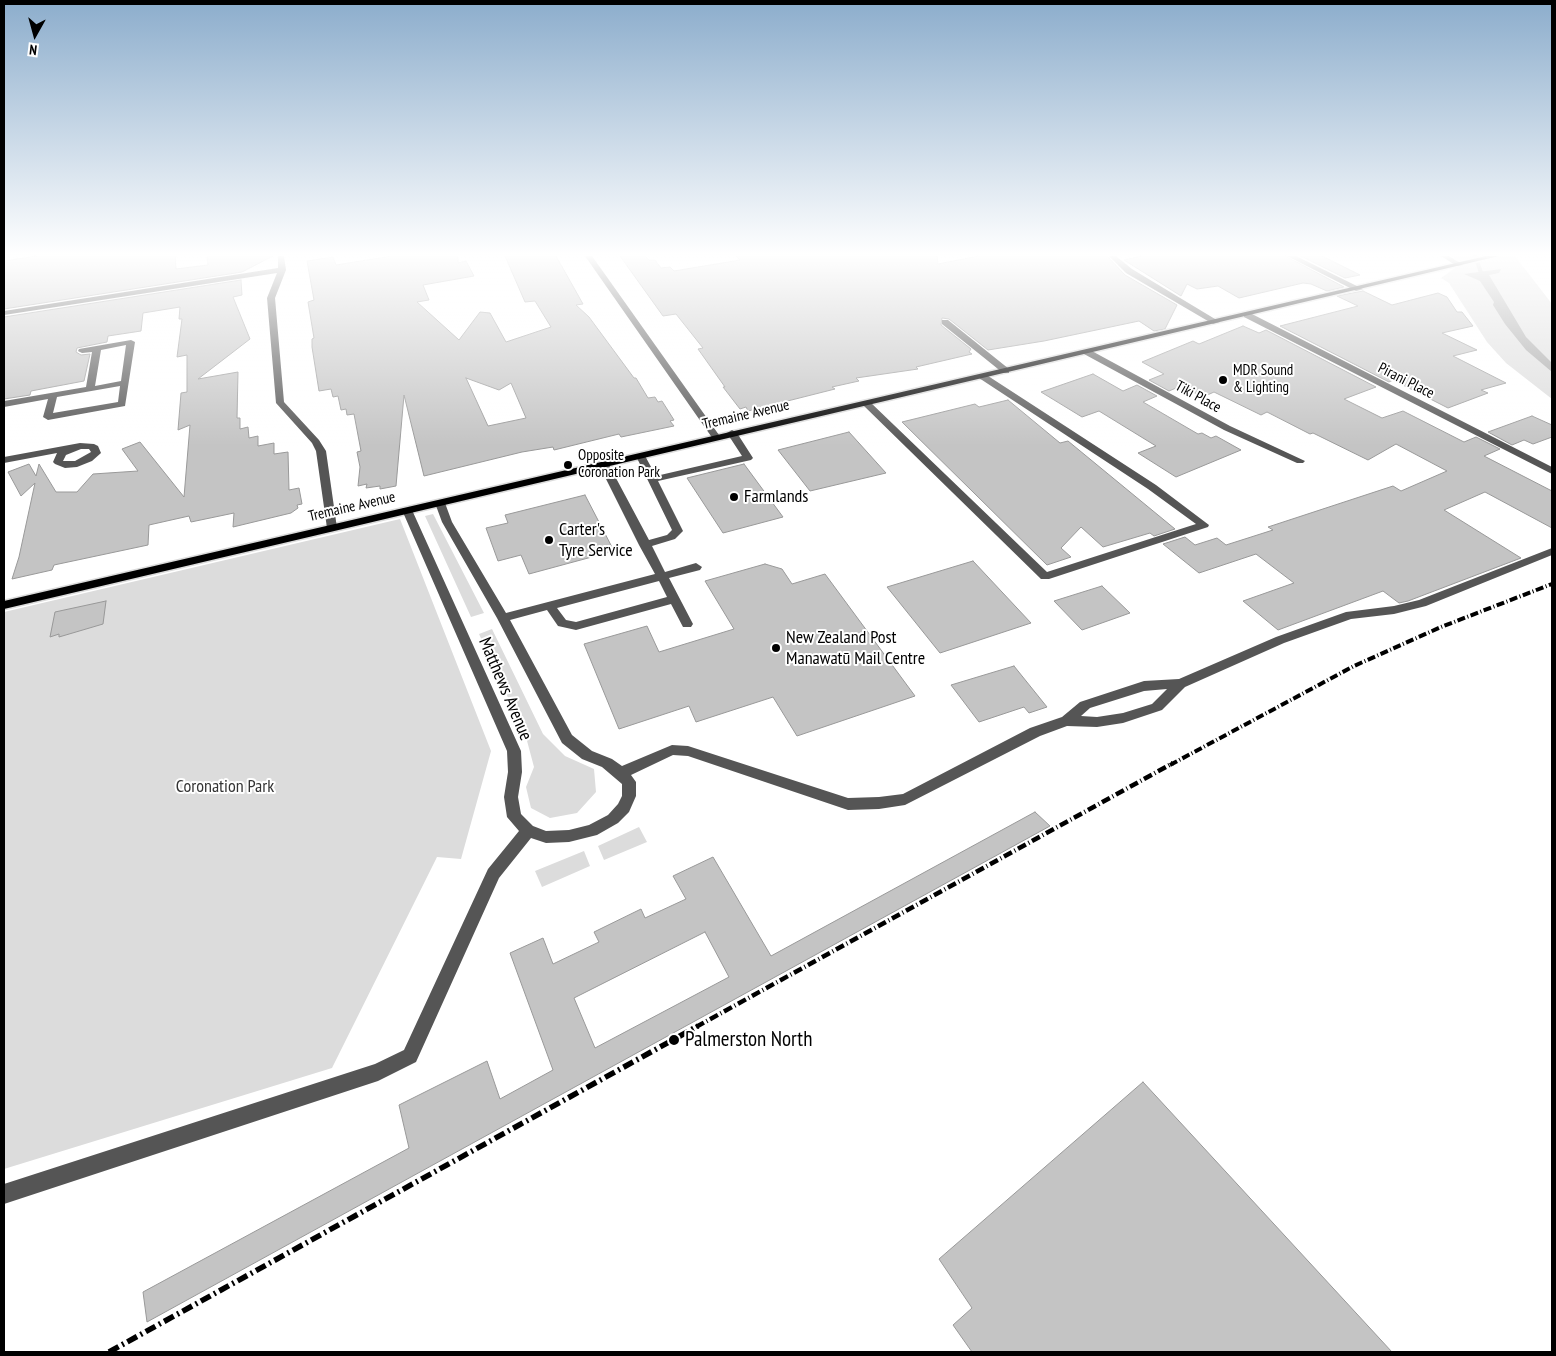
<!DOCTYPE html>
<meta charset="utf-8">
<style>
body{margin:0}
#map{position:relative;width:1556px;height:1356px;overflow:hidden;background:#fff;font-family:"PT Sans Narrow",sans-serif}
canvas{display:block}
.frame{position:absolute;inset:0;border:5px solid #000;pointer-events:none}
.north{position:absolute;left:10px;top:10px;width:50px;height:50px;-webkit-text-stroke:4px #fff;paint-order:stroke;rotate:187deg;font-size:14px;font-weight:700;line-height:20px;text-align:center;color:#000}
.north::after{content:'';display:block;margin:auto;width:18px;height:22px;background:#000;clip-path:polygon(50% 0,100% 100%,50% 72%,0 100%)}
</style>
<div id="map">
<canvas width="1556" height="1356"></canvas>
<div class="frame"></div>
<div class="north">N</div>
</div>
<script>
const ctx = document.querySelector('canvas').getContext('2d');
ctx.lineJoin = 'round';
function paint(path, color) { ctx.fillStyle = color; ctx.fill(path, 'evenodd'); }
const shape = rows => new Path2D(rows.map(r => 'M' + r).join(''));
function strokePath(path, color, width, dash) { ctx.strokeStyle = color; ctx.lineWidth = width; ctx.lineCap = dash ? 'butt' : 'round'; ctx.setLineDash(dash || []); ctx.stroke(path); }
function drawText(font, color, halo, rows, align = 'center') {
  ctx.font = font + ' "PT Sans Narrow",sans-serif'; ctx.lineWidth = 4; ctx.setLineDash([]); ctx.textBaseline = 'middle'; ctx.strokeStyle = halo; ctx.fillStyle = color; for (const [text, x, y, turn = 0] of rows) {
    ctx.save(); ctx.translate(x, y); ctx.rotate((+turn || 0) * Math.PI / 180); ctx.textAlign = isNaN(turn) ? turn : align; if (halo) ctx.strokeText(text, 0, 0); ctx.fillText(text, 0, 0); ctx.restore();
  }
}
paint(shape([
 [1452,256,1515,256,1552,304,1552,399,1506,363,1487,342,1449,283,1441,278,1459,265],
 [433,514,484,613,471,617,425,516],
 [400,519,491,751,461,859,437,857,332,1068,4,1169,4,612],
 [492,629,543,734,565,756,594,769,596,792,577,813,550,818,531,808,526,787,534,767,526,737,479,634],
 [639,827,647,842,604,860,598,846],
 [584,851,590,866,542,887,535,871]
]), '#dcdcdc');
paint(shape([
 [1501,269,1499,273,1489,275,1526,337,1552,363,1552,372,1526,350,1505,324,1493,305,1494,302,1480,281,1464,274]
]), '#a3a3a3');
strokePath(shape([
 [1475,256,1483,278]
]), '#a3a3a3', 4);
const building = shape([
 [37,256,175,256,176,269,208,265,207,256,273,256,242,272,4,309,4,261,37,256],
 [392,256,458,256,458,263,466,261,474,276,423,285,429,300,417,302,459,340,480,312,490,313,506,342,551,327,535,301,525,302,505,256,556,256,583,304,576,305,589,317,634,378,636,378,648,398,655,397,658,402,662,401,674,420,670,421,674,426,621,437,619,434,554,450,553,447,522,452,424,476,404,395,396,486,380,489,380,486,366,488,367,484,358,486,360,467,357,452,361,451,354,414,347,415,346,409,341,410,338,396,333,397,331,389,319,391,312,347,312,339,314,338,308,302,314,300,307,261,333,257,336,265,392,256],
 [466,378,499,390,511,383,526,418,488,426,466,378],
 [620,256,645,256,649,260,655,260,661,268,670,267,674,271,740,260,736,256,937,256,938,264,979,256,1107,256,1125,275,1177,305,1165,329,1154,331,1139,321,1044,341,988,350,949,319,942,318,941,325,971,349,969,352,972,354,916,367,918,369,856,378,859,381,832,387,835,389,748,411,746,407,740,409,723,387,725,387,698,349,703,348,676,314,663,316,620,256],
 [1142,256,1285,256,1344,287,1327,291,1311,284,1303,283,1239,298,1218,286,1197,289,1187,284,1181,296,1124,260,1142,256],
 [1301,256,1322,256,1360,275,1345,278,1301,256],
 [241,280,242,295,233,297,250,339,198,379,238,372,237,418,240,418,240,429,248,427,249,438,258,436,258,446,274,443,274,454,288,452,289,490,299,488,302,504,297,505,298,508,291,513,233,527,234,513,191,522,189,516,149,525,148,545,54,565,52,570,12,579,19,557,35,483,21,496,8,472,29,464,36,476,39,464,56,492,77,492,93,474,138,471,122,449,140,442,184,497,190,425,178,430,181,393,187,392,187,355,177,357,182,319,179,319,180,307,143,313,141,331,108,336,107,342,77,348,76,352,81,355,90,354,84,381,31,391,30,395,4,399,4,317,241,280],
 [1363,291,1392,305,1438,293,1447,297,1457,312,1462,312,1473,326,1442,333,1477,350,1453,356,1506,383,1481,390,1488,393,1448,408,1393,380,1389,382,1280,326,1358,306,1337,296,1363,291],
 [1243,326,1259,333,1266,330,1376,387,1344,399,1382,418,1403,411,1464,442,1476,437,1500,449,1484,456,1552,491,1552,528,1485,492,1444,510,1521,558,1408,601,1399,603,1383,591,1278,630,1243,601,1294,583,1256,554,1199,573,1163,544,1185,537,1195,545,1217,538,1226,545,1273,530,1268,527,1393,486,1401,491,1447,471,1396,444,1368,460,1313,433,1310,434,1267,412,1261,415,1214,392,1203,397,1181,386,1169,391,1149,380,1164,374,1142,362,1193,341,1199,344,1243,326],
 [1093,374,1123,391,1137,385,1157,396,1143,402,1198,434,1202,433,1211,438,1216,436,1241,450,1176,477,1138,453,1156,446,1099,411,1082,417,1041,392,1093,374],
 [1008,400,1060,443,1068,441,1175,529,1154,536,1150,533,1103,547,1081,527,1061,548,1071,557,1047,565,902,422,975,404,979,407,1008,400],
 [1532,416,1552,425,1552,437,1533,444,1524,440,1512,445,1488,432,1532,416],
 [849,432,886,473,810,491,778,450,849,432],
 [744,464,783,517,723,533,687,478,744,464],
 [585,495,614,551,529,574,521,555,498,561,486,528,508,523,505,515,585,495],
 [973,561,1031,623,940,653,887,587,973,561],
 [765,564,782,569,792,584,825,574,915,696,797,736,773,697,696,722,689,706,619,729,584,644,647,626,659,652,734,629,705,581,765,564],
 [1102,586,1130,613,1082,630,1054,601,1102,586],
 [106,601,103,624,59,637,59,634,50,637,55,612,106,601],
 [1014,666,1047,707,1029,713,1024,707,979,722,951,685,1014,666],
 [1035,812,1050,826,147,1322,143,1292,409,1148,399,1105,487,1061,500,1099,553,1070,510,953,543,938,553,964,599,942,594,932,641,909,645,918,686,899,673,876,713,857,771,956,1035,812],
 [705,932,729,977,595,1048,574,998,705,932],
 [1143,1082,1392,1352,972,1352,953,1325,972,1308,939,1259,1143,1082]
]);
paint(building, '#c4c4c4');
strokePath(building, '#999', 1);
const major = shape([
 [1486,256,1499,256,4,609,4,601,1486,256]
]);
strokePath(major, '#dbdbdb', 3);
paint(shape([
 [278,256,284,256,286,270,275,298,284,402,319,440,326,451,337,528,332,531,327,528,316,451,312,443,276,403,267,298,277,273,4,315,4,311,278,268,278,256],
 [585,256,592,256,719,435,719,439,713,439,585,256],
 [1109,256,1116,256,1132,269,1220,322,1213,324,1126,273,1109,256],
 [1287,256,1296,256,1363,289,1356,291,1287,256],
 [1441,256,1449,256,1463,265,1457,266,1441,256],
 [1244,313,1250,313,1552,467,1552,474,1244,317,1244,313],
 [942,320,948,320,1009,369,1009,373,1003,373,942,324,942,320],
 [131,340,135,342,125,406,48,420,43,417,48,399,4,407,4,401,86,387,92,352,82,353,78,351,79,349,131,340],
 [126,345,121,381,95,386,101,350,126,345],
 [120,386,118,402,53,413,57,397,120,386],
 [1084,350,1090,350,1230,426,1305,461,1303,463,1297,463,1224,430,1084,354,1084,350],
 [979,374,985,374,1156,485,1209,525,1208,527,1049,579,1041,579,863,405,863,401,869,401,1047,572,1196,524,1148,489,979,378,979,374],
 [732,430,737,433,753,458,751,460,658,481,683,531,675,539,652,546,665,572,696,563,702,567,700,570,669,578,693,624,691,627,683,627,671,604,576,630,558,626,547,610,510,620,572,735,592,751,612,759,622,766,672,745,688,746,848,798,879,797,903,794,1030,728,1062,717,1080,702,1144,681,1179,679,1276,637,1346,612,1394,606,1419,600,1552,548,1552,555,1426,606,1394,614,1351,619,1284,643,1185,687,1162,710,1123,723,1097,727,1067,726,1040,736,905,805,879,809,848,810,688,756,673,755,631,775,636,782,636,796,629,812,618,823,597,835,569,842,546,843,531,838,499,878,416,1062,378,1081,4,1204,4,1184,375,1064,404,1050,488,869,519,831,507,817,504,797,508,772,507,751,402,510,403,508,411,508,412,510,521,751,522,772,518,797,521,814,533,826,546,831,569,830,589,825,608,815,618,804,622,796,622,784,602,767,582,759,562,743,497,618,442,522,435,503,440,500,445,503,452,522,506,613,655,574,639,545,599,465,604,462,609,465,649,540,667,535,672,530,636,456,638,454,644,454,656,476,742,456,727,433,732,430],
 [659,581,667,597,576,622,566,620,557,608,659,581],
 [1167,689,1152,704,1123,713,1097,717,1081,716,1090,708,1144,691,1167,689],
 [80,443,94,444,98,446,101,453,92,461,77,467,65,468,55,464,53,462,57,453,4,463,4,457,80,443],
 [81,449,89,449,91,452,75,461,63,461,66,455,81,449]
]), '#555');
paint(major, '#000');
strokePath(shape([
 [1170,765,1354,666,1441,627,1552,584]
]), '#000', 4, [8, 2.5, 1, 2.5]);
strokePath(shape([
 [696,1027,1173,763]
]), '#000', 4.5, [9, 3, 1, 3]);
strokePath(shape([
 [109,1352,698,1026]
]), '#000', 5.5, [11, 4, 2, 4]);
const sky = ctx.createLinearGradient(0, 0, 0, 446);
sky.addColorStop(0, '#8cadcc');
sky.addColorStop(0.57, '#fff');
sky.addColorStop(1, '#ffffff00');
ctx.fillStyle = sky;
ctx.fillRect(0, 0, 1556, 446);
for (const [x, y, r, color] of [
 [1223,380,5,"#000"],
 [568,465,5,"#000"],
 [734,497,5,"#000"],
 [549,540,5,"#000"],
 [776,648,5,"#000"],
 [674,1040,6,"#000"]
]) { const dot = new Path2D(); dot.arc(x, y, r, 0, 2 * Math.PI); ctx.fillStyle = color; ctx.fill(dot); strokePath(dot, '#fff', 2); }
drawText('15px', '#000', '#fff', [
 ["MDR Sound",1233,371],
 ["& Lighting",1233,388],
 ["Opposite",578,456],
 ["Coronation Park",578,473]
], 'left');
drawText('15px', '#000', '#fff', [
 ["Pirani Place",1406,381,27],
 ["Tiki Place",1198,397,29],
 ["Tremaine Avenue",746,415,-13],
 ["Tremaine Avenue",352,507,-13]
]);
drawText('18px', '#000', '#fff', [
 ["Farmlands",744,497],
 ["Carter's",559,530],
 ["Tyre Service",559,551],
 ["New Zealand Post",786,638],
 ["Manawatū Mail Centre",786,659]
], 'left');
drawText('18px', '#000', '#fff', [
 ["Matthews Avenue",505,689,67]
]);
drawText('18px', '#333', '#fff', [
 ["Coronation Park",225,787]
]);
drawText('21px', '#000', '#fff', [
 ["Palmerston North",685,1040]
], 'left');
</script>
